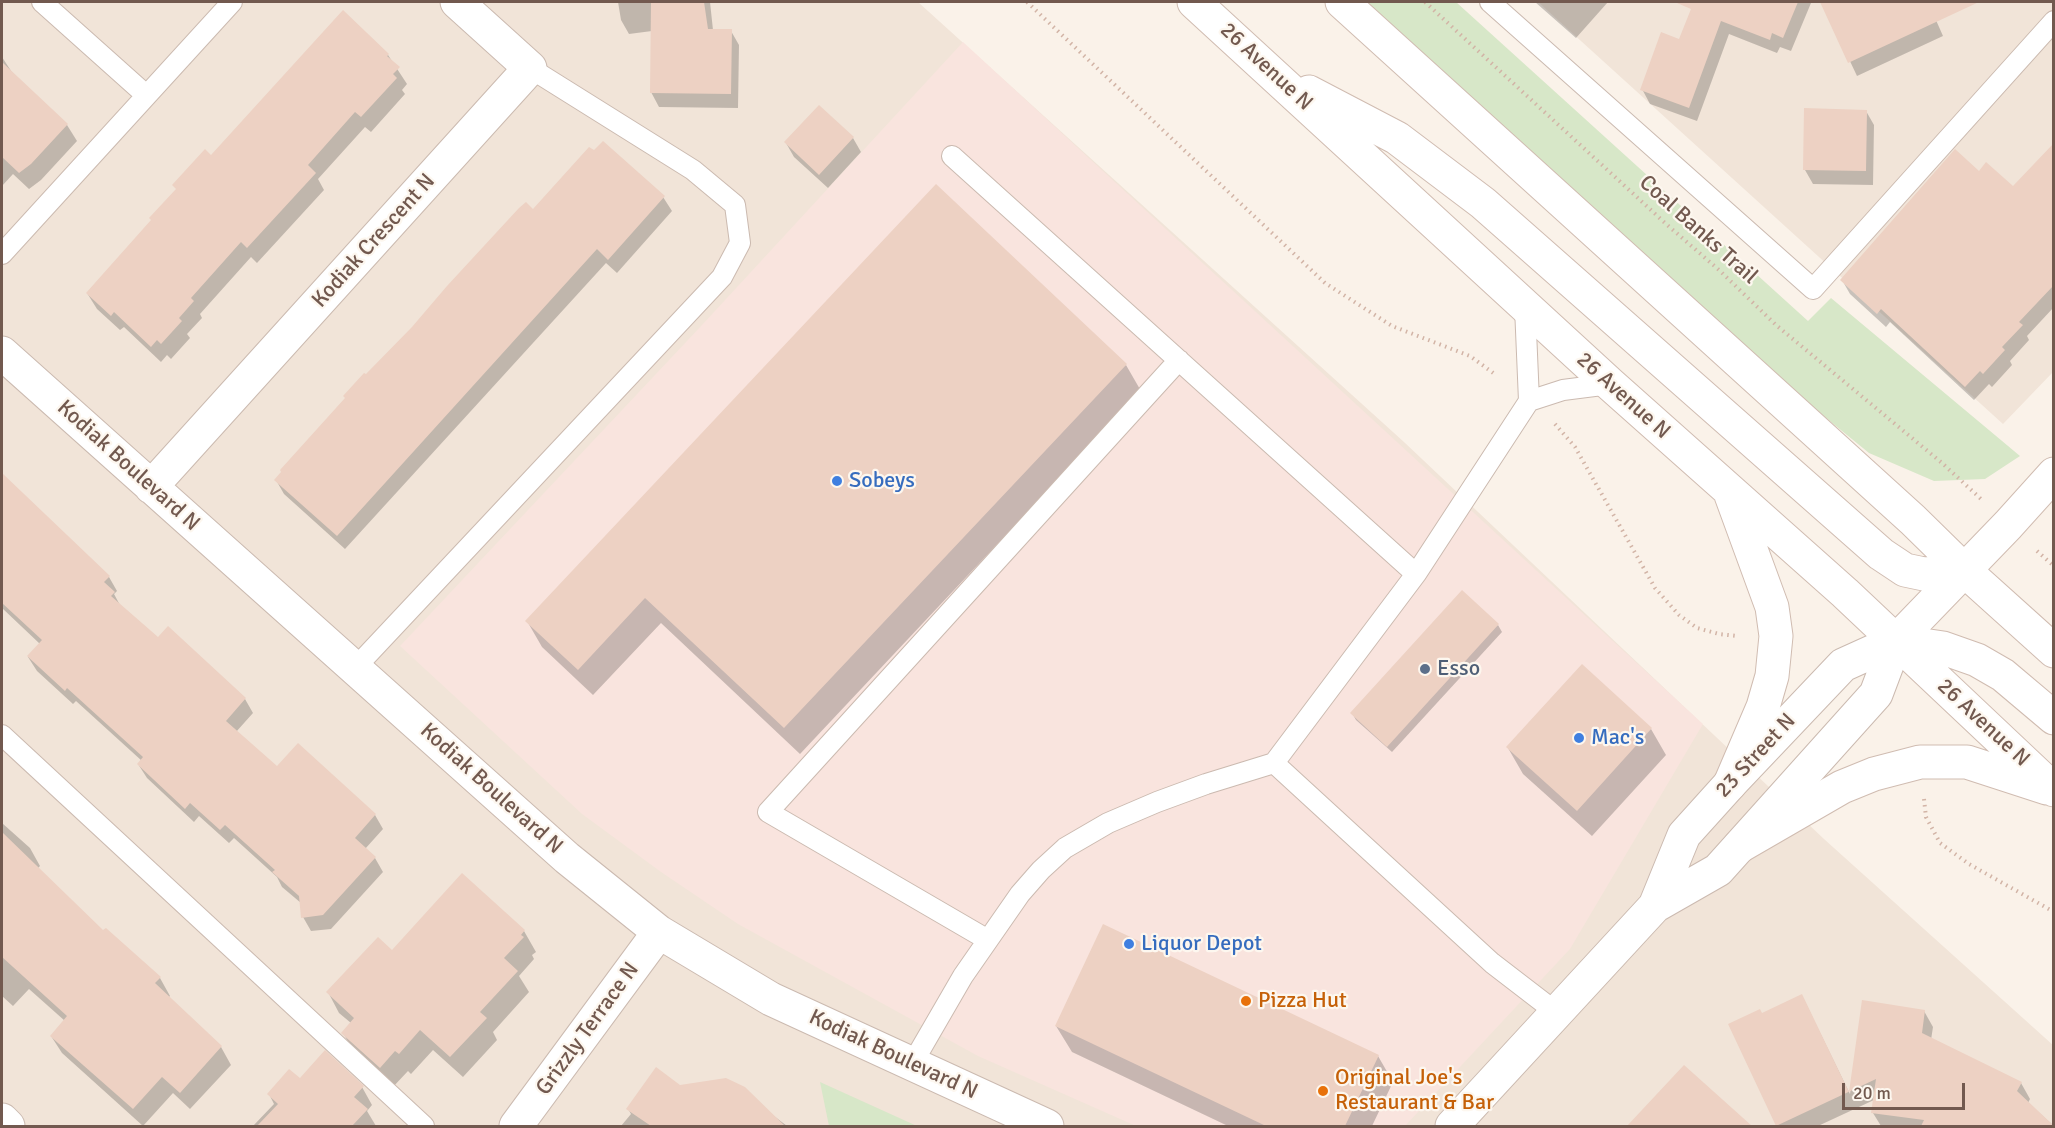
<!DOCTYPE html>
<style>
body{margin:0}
#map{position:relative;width:2055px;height:1128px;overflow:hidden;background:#faf2e9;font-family:Signika,sans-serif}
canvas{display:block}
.frame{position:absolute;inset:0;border:3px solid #72594f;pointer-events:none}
.scale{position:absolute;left:1842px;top:1083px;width:123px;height:27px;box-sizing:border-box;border:3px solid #72594f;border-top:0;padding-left:8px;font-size:18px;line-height:21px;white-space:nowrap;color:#72594f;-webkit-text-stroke:4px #fdf7ef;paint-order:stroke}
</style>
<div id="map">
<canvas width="2055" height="1128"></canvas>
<div class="frame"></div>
<div class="scale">20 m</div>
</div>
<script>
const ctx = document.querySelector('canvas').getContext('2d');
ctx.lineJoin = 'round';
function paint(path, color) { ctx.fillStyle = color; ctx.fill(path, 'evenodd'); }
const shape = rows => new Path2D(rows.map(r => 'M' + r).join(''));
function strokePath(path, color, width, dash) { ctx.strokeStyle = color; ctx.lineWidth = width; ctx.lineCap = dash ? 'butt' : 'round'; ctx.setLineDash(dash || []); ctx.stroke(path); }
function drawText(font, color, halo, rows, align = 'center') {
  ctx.font = font + ' Signika,sans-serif'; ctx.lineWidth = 4.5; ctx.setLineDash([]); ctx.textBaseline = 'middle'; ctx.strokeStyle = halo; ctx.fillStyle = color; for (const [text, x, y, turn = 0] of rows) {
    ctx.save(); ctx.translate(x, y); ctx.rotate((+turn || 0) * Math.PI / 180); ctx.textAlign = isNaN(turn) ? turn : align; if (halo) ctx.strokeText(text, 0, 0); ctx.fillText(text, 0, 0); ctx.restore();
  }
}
paint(shape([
 [2,2,918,2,1404,442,1824,839,2054,1046,2053,1126,2,1126],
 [1538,2,2053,2,2053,372,2003,424]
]), '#f1e4d8');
paint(shape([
 [963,42,1703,724,1570,949,1405,1126,1136,1126,978,1056,738,924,661,872,582,814,400,646,702,325]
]), '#f9e4de');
paint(shape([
 [1360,2,1456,2,1808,321,1831,298,2020,456,1985,479,1934,481,1869,453,1820,413],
 [820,1082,917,1126,829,1126]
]), '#d7e7c8');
paint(shape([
 [618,2,710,2,713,30,731,31,739,45,738,108,659,107,651,92,652,31,629,34,621,20],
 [1535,2,1608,2,1576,38],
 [1696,2,1810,2,1811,3,1791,51,1780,47,1777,53,1729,34,1697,121,1650,104,1642,89,1680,41],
 [1822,2,1928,2,1943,36,1857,76],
 [388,55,407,84,402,90,405,94,371,132,365,127,318,179,324,190,257,263,251,257,200,314,202,318,187,334,190,338,171,359,167,355,161,362,124,327,120,330,97,309,87,293,211,157],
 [2,57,15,77,67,125,77,141,41,180,29,189,13,174,2,186],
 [1866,111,1874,125,1873,185,1813,184,1805,170],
 [853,138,861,152,828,188,794,157,786,143],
 [2054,145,2054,307,2027,336,2029,340,2010,361,2012,365,1992,387,1989,384,1974,400,1890,322,1886,327,1850,294,1842,280,1979,173,2013,189],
 [663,197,672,211,617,273,606,263,345,549,284,494,276,480,366,376,533,211],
 [1126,365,1141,391,800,754,661,623,593,695,542,647,527,621],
 [2,477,109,577,117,591,114,594,121,607,158,640,245,699,253,713,236,732,277,768,298,745,375,815,383,829,365,849,375,858,383,872,331,929,311,931,303,917,301,903,282,887,277,877,234,838,229,843,199,816,194,822,147,778,138,764,142,761,76,701,73,704,37,671,28,657,40,644,2,608],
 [1498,625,1502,632,1392,752,1356,720,1352,713],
 [1651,729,1666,755,1592,836,1523,774,1508,748],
 [2,823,30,848,40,866,37,869,104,932,160,978,170,996,168,998,221,1047,231,1065,190,1109,173,1093,143,1126,62,1053,51,1036,65,1021,29,989,13,1006,2,996],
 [524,931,536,952,532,955,534,959,519,976,529,992,493,1032,497,1040,463,1077,433,1050,411,1074,408,1071,392,1088,355,1053,343,1033,351,1023,339,1013,328,992,393,952],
 [1802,996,1850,1094,1863,1002,1924,1011,1933,1027,1931,1040,2021,1083,2030,1099,2028,1103,2054,1126,1881,1126,1873,1113,1874,1100,1818,1126,1778,1126,1730,1025,1762,1015],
 [1056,1026,1378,1056,1393,1082,1372,1126,1228,1126,1072,1052],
 [1685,1067,1749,1126,1638,1126],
 [300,1080,362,1087,372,1105,367,1111,376,1126,253,1126,274,1104,269,1094],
 [680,1086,770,1113,787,1126,621,1126,631,1114,628,1109]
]), '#0003');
paint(shape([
 [651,2,704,2,708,29,732,29,731,94,650,93],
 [1677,2,1798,2,1783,38,1772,33,1770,40,1721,21,1689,108,1640,90,1661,32,1679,39,1691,9,1677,3],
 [1820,2,1979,2,1848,63],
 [343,10,389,54,387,56,400,67,393,74,397,78,361,117,355,112,308,165,316,173,247,248,241,242,191,298,194,301,179,318,182,321,161,344,157,340,151,347,114,312,111,316,86,293,151,220,149,218,176,189,172,185,205,149,211,155],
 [2,62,68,124,31,164,19,173,2,157],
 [819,105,854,137,819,175,784,142],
 [1804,108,1867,110,1866,171,1803,170],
 [603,141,665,196,608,260,597,249,337,536,274,480,281,472,280,470,345,398,343,396,364,373,366,374,412,327,447,286,519,208,526,202,533,209,589,147,594,150],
 [2054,143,2054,285,2019,322,2023,325,2002,347,2005,350,1983,374,1980,371,1965,387,1881,309,1877,314,1840,280,1955,149,1979,171,1986,162,2013,186],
 [936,184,1127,364,784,728,645,598,578,670,525,621],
 [2,473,110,576,104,582,115,592,111,596,158,637,168,626,246,698,226,721,277,766,298,743,376,814,355,838,376,857,323,915,301,918,299,896,272,872,275,870,225,825,220,830,190,803,185,809,137,764,143,757,67,688,65,691,27,656,42,640,2,603],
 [1462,590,1499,624,1387,747,1350,713],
 [1582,664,1652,728,1577,811,1506,747],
 [2,832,103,930,106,928,161,977,155,983,222,1046,180,1093,162,1077,133,1109,50,1036,67,1016,2,957],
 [462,873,525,930,521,935,524,937,504,958,518,971,480,1012,487,1018,450,1057,420,1030,399,1054,395,1051,380,1068,341,1033,354,1018,326,992,378,937,392,950],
 [1103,924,1379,1055,1345,1126,1266,1126,1055,1026],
 [1802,994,1849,1092,1862,1000,1925,1010,1922,1033,2022,1082,2017,1091,2054,1126,1921,1126,1924,1120,1871,1113,1876,1079,1776,1126,1728,1024,1760,1009,1762,1013],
 [325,1050,364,1086,354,1097,368,1109,352,1126,257,1126,278,1104,267,1094,289,1069,300,1078],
 [1684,1065,1752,1126,1627,1126],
 [656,1067,680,1085,726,1078,745,1087,785,1126,651,1126,626,1109]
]), '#edd1c3');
const lane = shape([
 [42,2,146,95],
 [1490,2,1813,289,2054,21],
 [952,156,1416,574],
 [2,254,232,2],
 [1529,401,1563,390,1610,384],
 [355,668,722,277,740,243,735,205,693,170,530,68],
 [2,735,424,1126],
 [1274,763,1416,574,1529,401,1525,307],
 [988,940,768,812,1179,360],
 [912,1064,963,976,1020,894,1041,870,1065,848,1108,823,1157,802,1206,784,1274,763,1492,963,1557,1013]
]);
const street = shape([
 [2,353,567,858,659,932,771,999,1047,1126],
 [151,487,530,68,457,2],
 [1655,906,1684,835,1730,784,1843,665,1896,641],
 [2,1120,8,1126],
 [516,1126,659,932],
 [1452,1126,1655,906,1718,870,1876,694,1896,641]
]);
const secondary = shape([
 [1194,2,1610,384,1845,593,2054,790],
 [1342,2,1913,520,1964,570,2054,651],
 [1309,92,1397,138,1483,203,1881,554,1905,570,1924,574,1964,570],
 [1896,641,2008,525,2054,474],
 [1896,641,1943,648,1977,660,2003,675,2054,718],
 [1730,784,1763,707,1772,676,1776,636,1772,607,1731,495],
 [1740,846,1842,787,1874,774,1920,762,1967,762,2047,788]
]);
strokePath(lane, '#cbbab0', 22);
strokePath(street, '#cbbab0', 35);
strokePath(secondary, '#d0bcb1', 35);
strokePath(shape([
 [1027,2,1325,283,1392,326,1470,356,1496,375],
 [1425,2,1665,223,1719,270,1776,325,1942,463,1981,499],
 [1555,424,1575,447,1655,588,1679,615,1697,628,1719,634,1737,636],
 [2037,551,2054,566],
 [1924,799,1926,817,1940,843,1969,864,2054,912]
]), '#d2b4a6', 4, [1.5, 4.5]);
strokePath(lane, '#fff', 20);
strokePath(street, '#fff', 33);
strokePath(secondary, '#fff', 33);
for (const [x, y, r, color] of [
 [837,481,6,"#3f7fe0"],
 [1425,669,6,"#5c6f8a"],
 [1579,738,6,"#3f7fe0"],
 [1129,944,6,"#3f7fe0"],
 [1246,1001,6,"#e8710a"],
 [1323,1091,6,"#e8710a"]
]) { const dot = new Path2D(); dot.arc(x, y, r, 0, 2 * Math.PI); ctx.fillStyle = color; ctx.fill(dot); strokePath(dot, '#fdf7ef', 2); }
drawText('22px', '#72594f', '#fdf7ef', [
 ["26 Avenue N",1266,67,43],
 ["Coal Banks Trail",1698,230,42],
 ["Kodiak Crescent N",374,241,-48],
 ["26 Avenue N",1623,396,42],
 ["Kodiak Boulevard N",128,466,42],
 ["26 Avenue N",1983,723,43],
 ["23 Street N",1756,756,-47],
 ["Kodiak Boulevard N",491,789,42],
 ["Grizzly Terrace N",588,1029,-54],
 ["Kodiak Boulevard N",893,1055,25]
]);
drawText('22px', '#366cbe', '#fdf7ef', [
 ["Sobeys",849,481],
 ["Mac's",1591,738],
 ["Liquor Depot",1141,944]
], 'left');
drawText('22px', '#4e5e75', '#fdf7ef', [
 ["Esso",1437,669]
], 'left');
drawText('22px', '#c56008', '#fdf7ef', [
 ["Pizza Hut",1258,1001],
 ["Original Joe's",1335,1078],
 ["Restaurant & Bar",1335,1103]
], 'left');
</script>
